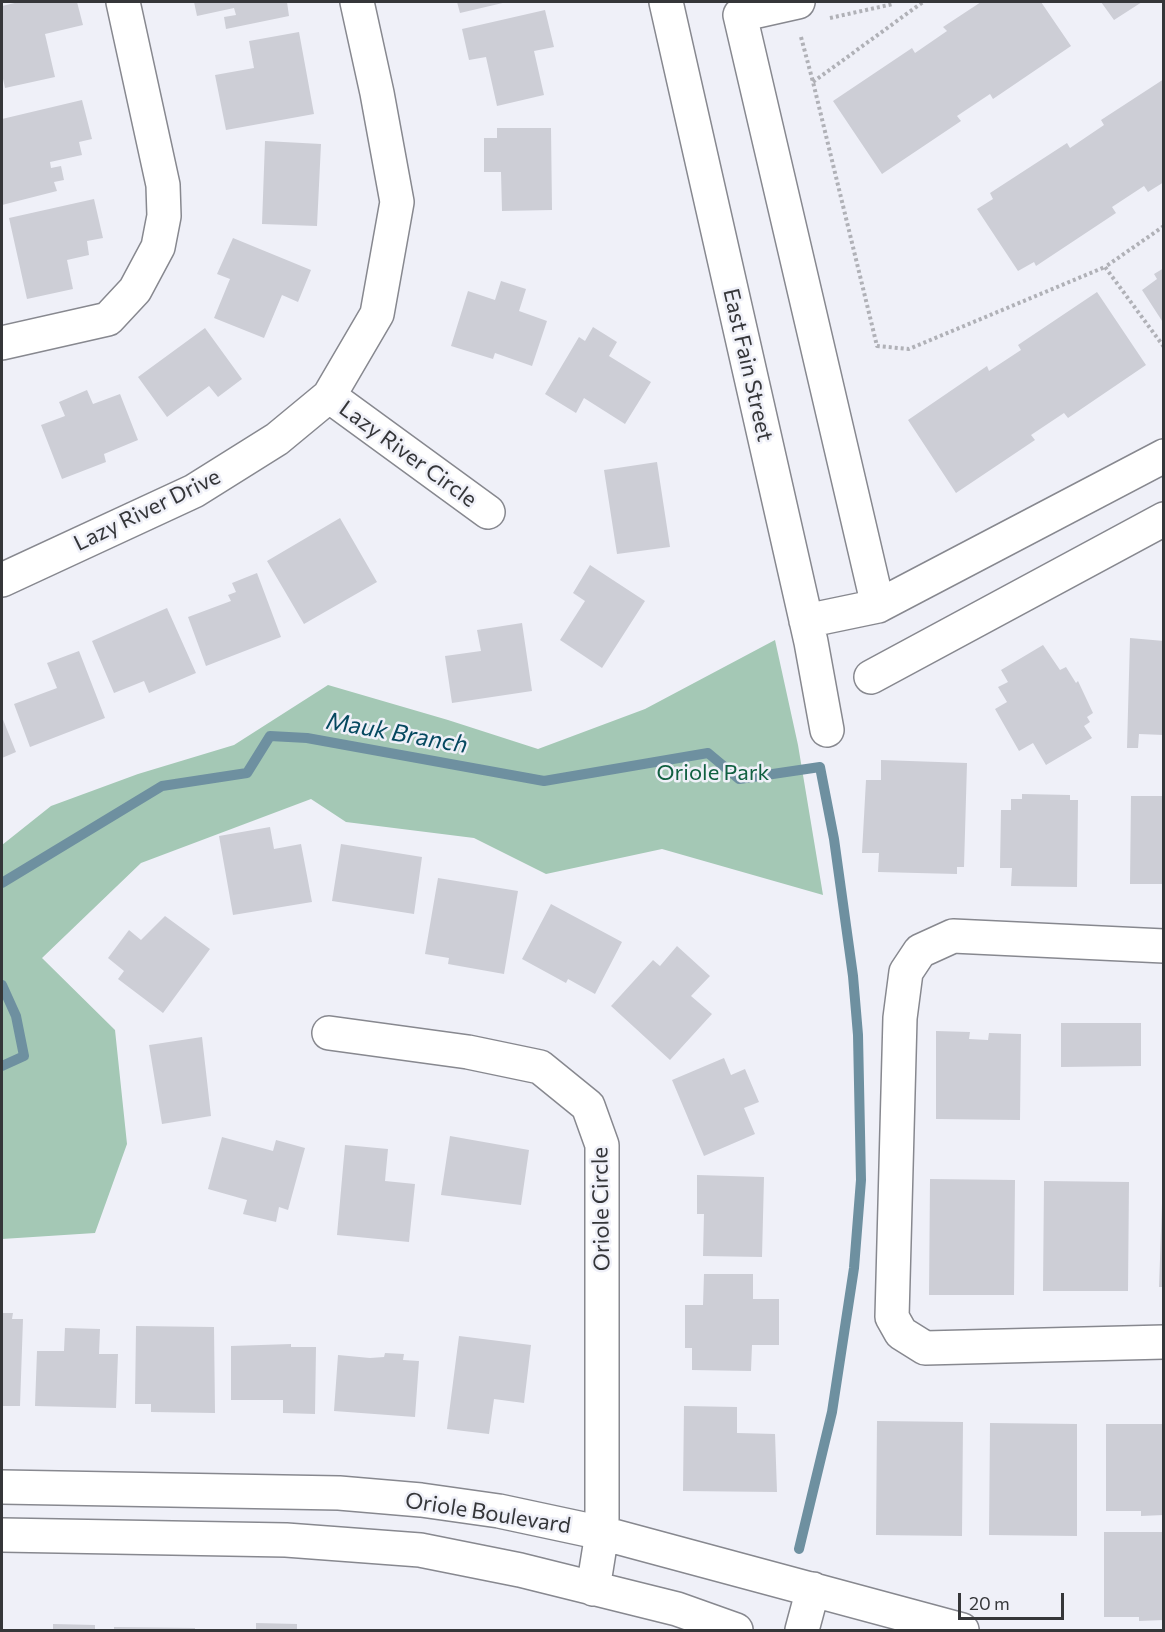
<!DOCTYPE html>
<style>
body{margin:0}
#map{position:relative;width:1165px;height:1632px;overflow:hidden;background:#eff0f8;font-family:Commissioner,sans-serif}
canvas{display:block}
.frame{position:absolute;inset:0;border:3px solid #353639;pointer-events:none}
.scale{position:absolute;left:958px;top:1593px;width:106px;height:27px;box-sizing:border-box;border:3px solid #353639;border-top:0;padding-left:8px;font-size:18px;line-height:21px;white-space:nowrap;color:#353639;-webkit-text-stroke:4px #eff0f8;paint-order:stroke}
</style>
<div id="map">
<canvas width="1165" height="1632"></canvas>
<div class="frame"></div>
<div class="scale">20 m</div>
</div>
<script>
const ctx = document.querySelector('canvas').getContext('2d');
ctx.lineJoin = 'round';
function paint(path, color) { ctx.fillStyle = color; ctx.fill(path, 'evenodd'); }
const shape = rows => new Path2D(rows.map(r => 'M' + r).join(''));
function strokePath(path, color, width, dash) { ctx.strokeStyle = color; ctx.lineWidth = width; ctx.lineCap = dash ? 'butt' : 'round'; ctx.setLineDash(dash || []); ctx.stroke(path); }
function drawText(font, color, halo, rows, align = 'center') {
  ctx.font = font + ' Commissioner,sans-serif'; ctx.lineWidth = 5; ctx.setLineDash([]); ctx.textBaseline = 'middle'; ctx.strokeStyle = halo; ctx.fillStyle = color; for (const [text, x, y, turn = 0] of rows) {
    ctx.save(); ctx.translate(x, y); ctx.rotate((+turn || 0) * Math.PI / 180); ctx.textAlign = isNaN(turn) ? turn : align; if (halo) ctx.strokeText(text, 0, 0); ctx.fillText(text, 0, 0); ctx.restore();
  }
}
paint(shape([
 [775,640,798,745,823,895,662,849,546,874,474,838,346,822,311,799,141,863,42,958,115,1030,127,1144,95,1233,2,1239,2,845,51,806,138,774,234,745,328,685,448,720,538,749,645,709]
]), '#a4c8b5');
strokePath(shape([
 [2,883,162,786,247,773,270,736,307,738,544,781,708,753,739,779,820,767,834,839,853,976,858,1035,861,1180,854,1268,832,1412,799,1549],
 [2,985,16,1016,24,1056,2,1066]
]), '#6e90a0', 10);
paint(shape([
 [19,2,77,2,83,25,45,34,55,77,5,88,2,74,2,6],
 [194,2,287,2,289,16,226,29,224,17,236,15,234,8,197,16],
 [457,2,507,2,460,13],
 [981,2,1041,2,1071,46,993,99,990,94,957,116,961,121,882,174,833,101,912,48,915,53,947,31,943,27],
 [1101,2,1142,2,1114,20],
 [545,10,554,47,534,51,544,95,497,106,486,57,469,60,462,29],
 [299,32,314,114,226,130,215,75,254,68,249,41],
 [1164,79,1164,182,1148,192,1144,186,1112,207,1116,213,1036,266,1034,262,1018,271,977,209,993,199,990,193,1067,143,1070,148,1104,125,1101,120],
 [82,100,92,139,79,142,82,155,50,162,51,168,61,166,64,180,54,182,57,191,2,205,2,119],
 [497,128,551,128,552,210,502,211,501,172,484,172,484,138,497,138],
 [265,141,321,144,317,226,262,224],
 [94,199,103,238,87,241,89,255,67,260,73,289,27,299,9,218],
 [233,238,311,270,298,302,282,295,264,338,214,318,230,279,217,274],
 [1164,268,1164,324,1142,290,1157,279,1154,274],
 [501,281,526,289,519,311,547,321,532,366,495,353,493,359,451,346,468,291,495,300],
 [1097,292,1146,365,1068,418,1064,413,1031,435,1035,440,956,493,908,420,987,366,989,371,1021,350,1018,345],
 [593,327,617,342,609,356,651,382,625,424,584,398,576,413,545,394,579,337,585,341],
 [205,328,242,379,218,397,209,386,167,417,138,377],
 [87,390,93,404,120,394,138,440,104,454,106,462,62,479,41,425,65,416,59,402],
 [657,462,670,547,617,554,604,470],
 [340,518,377,582,304,624,267,561],
 [590,565,645,601,602,668,560,640,585,601,573,593],
 [257,573,281,637,206,666,188,617,231,601,228,595,236,592,232,583],
 [167,608,196,673,149,693,144,681,114,693,92,641],
 [522,623,532,691,452,703,445,656,481,651,477,630],
 [1130,638,1164,641,1164,735,1139,734,1138,748,1127,748],
 [1043,645,1060,670,1066,667,1076,683,1078,681,1093,713,1087,717,1090,722,1084,726,1092,738,1046,765,1033,743,1019,751,995,709,1007,702,998,687,1008,682,1001,670],
 [79,651,105,718,30,747,14,704,57,688,47,663],
 [2,717,16,752,2,758],
 [881,760,967,763,964,867,957,867,957,874,878,872,879,853,862,853,866,780,881,780],
 [1022,794,1070,795,1070,800,1078,800,1077,887,1011,886,1012,868,1000,868,1001,810,1011,810,1011,799,1022,799],
 [1131,796,1164,796,1164,884,1130,884],
 [270,827,274,849,301,844,312,902,233,915,219,836],
 [341,844,422,857,414,914,332,901],
 [438,878,518,891,504,974,448,964,449,958,425,954],
 [551,904,622,942,595,994,568,979,566,983,522,959],
 [165,916,210,949,163,1013,118,979,124,971,108,958,129,930,141,940],
 [677,946,710,976,691,996,712,1014,670,1060,611,1006,653,960,660,966],
 [1061,1023,1141,1023,1141,1066,1061,1067],
 [936,1031,970,1032,969,1039,988,1040,989,1033,1021,1034,1020,1120,936,1119],
 [202,1037,211,1116,162,1124,149,1045],
 [724,1058,731,1075,745,1069,759,1102,744,1108,755,1134,704,1156,672,1080],
 [450,1136,529,1150,521,1205,441,1195],
 [222,1137,273,1151,276,1140,305,1148,288,1210,279,1207,276,1222,243,1214,247,1200,208,1189],
 [345,1145,388,1149,385,1181,415,1184,409,1242,337,1235],
 [697,1175,764,1177,762,1257,703,1256,704,1214,697,1214],
 [930,1179,1015,1180,1014,1295,929,1295],
 [1044,1181,1129,1182,1128,1291,1043,1291],
 [1162,1203,1164,1203,1164,1287,1159,1287],
 [704,1274,753,1274,753,1299,779,1299,779,1345,752,1345,751,1371,692,1370,692,1348,685,1348,685,1305,703,1305],
 [2,1313,13,1313,12,1319,23,1319,20,1406,2,1406],
 [136,1326,214,1327,215,1413,151,1412,151,1404,135,1404],
 [65,1328,100,1329,99,1354,118,1354,116,1408,35,1406,37,1351,64,1351],
 [459,1336,531,1345,524,1403,494,1399,489,1434,447,1429],
 [291,1344,291,1347,316,1347,315,1414,283,1413,283,1400,231,1400,231,1346],
 [385,1353,404,1354,403,1360,419,1361,415,1417,334,1411,338,1355,370,1358,384,1357],
 [684,1406,737,1407,737,1433,775,1434,777,1492,683,1491],
 [877,1421,963,1422,962,1536,876,1535],
 [990,1423,1077,1424,1077,1536,989,1535],
 [1106,1424,1164,1424,1164,1515,1141,1516,1141,1511,1106,1511],
 [1104,1532,1164,1532,1164,1620,1139,1621,1139,1617,1104,1617],
 [256,1623,297,1624,297,1630,256,1630],
 [53,1624,95,1625,95,1630,53,1630],
 [114,1627,195,1628,195,1630,114,1630]
]), '#cdced6');
const minor = shape([
 [666,2,811,642,827,730],
 [798,2,740,15,878,606,1164,456],
 [2,343,108,319,135,290,158,247,164,216,163,185,123,2],
 [329,396,488,512],
 [2,580,194,491,277,439,329,396,377,314,397,202,377,93,357,2],
 [806,621,878,606],
 [871,677,1164,519],
 [1164,946,953,936,920,951,906,972,900,1018,892,1317,901,1333,925,1348,1164,1342],
 [329,1033,468,1052,540,1067,588,1106,602,1145,602,1533,593,1589],
 [2,1487,339,1493,421,1500,499,1511,602,1533,962,1630],
 [2,1535,286,1540,420,1550,520,1570,677,1609,736,1630],
 [802,1630,813,1589]
]);
strokePath(minor, '#87888f', 36);
strokePath(shape([
 [830,18,893,4,892,2],
 [801,37,813,82,877,346,909,349,1105,267],
 [813,82,923,2],
 [1164,226,1105,267,1164,347]
]), '#b0b1b7', 4, [3, 3]);
strokePath(minor, '#fff', 33);
drawText('22px', '#353639', '#eff0f8', [
 ["East Fain Street",748,365,77],
 ["Lazy River Circle",408,454,36],
 ["Lazy River Drive",147,510,-26],
 ["Oriole Circle",601,1209,-91],
 ["Oriole Boulevard",488,1513,9]
]);
drawText('22px', '#116041', '#eff0f8', [
 ["Oriole Park",713,773]
]);
drawText('italic 24px', '#05485f', '#eff0f8', [
 ["Mauk Branch",397,733,10]
]);
</script>
